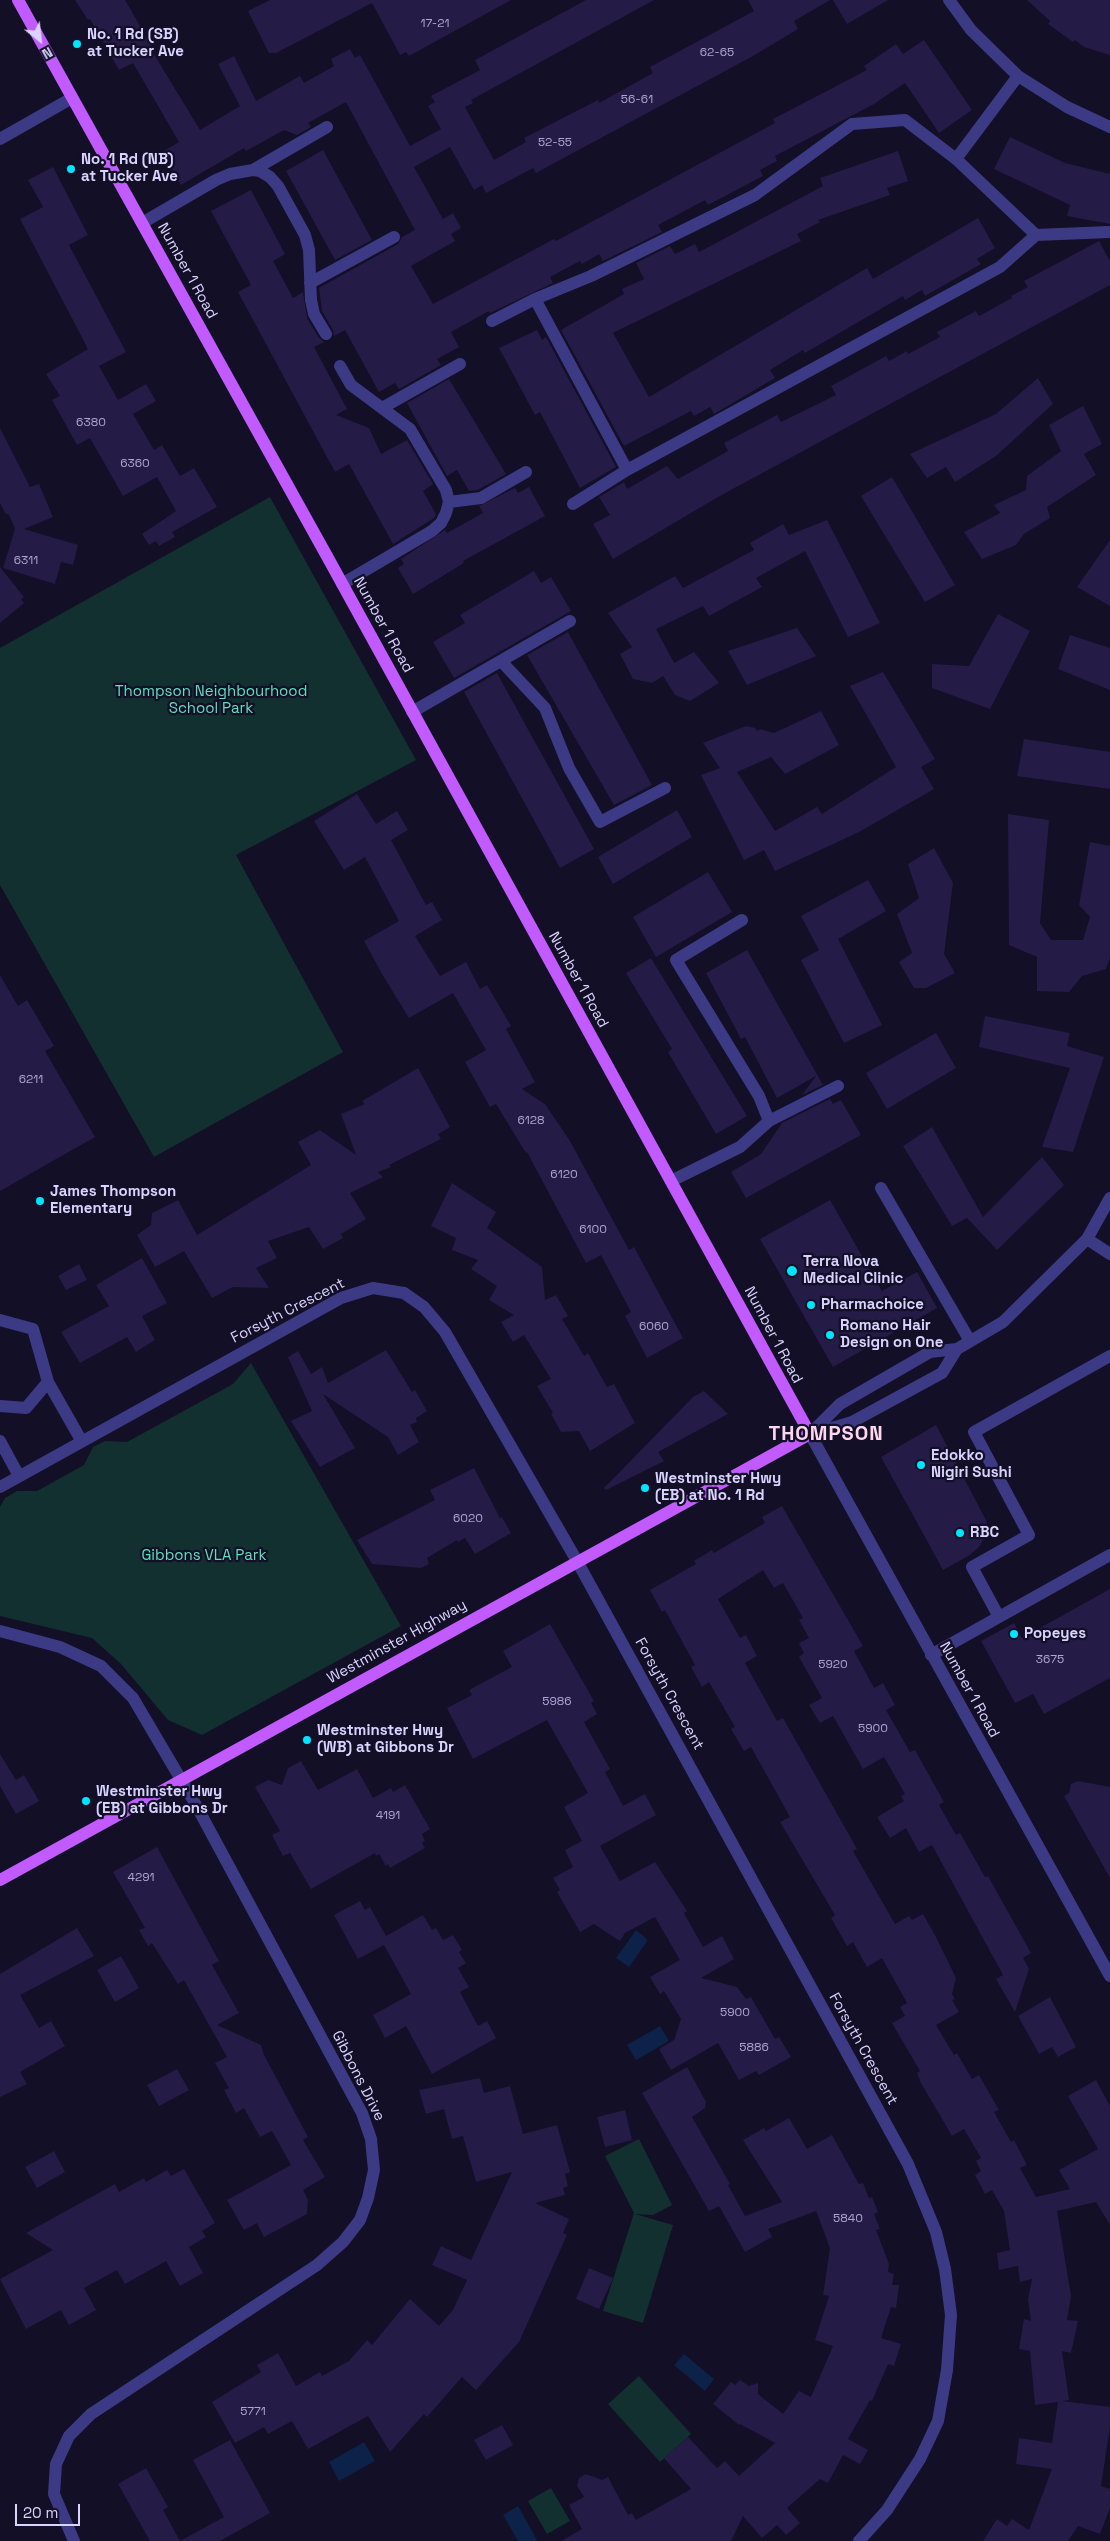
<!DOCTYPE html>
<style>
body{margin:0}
#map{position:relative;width:1110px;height:2541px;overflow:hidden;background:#130f26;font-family:"Space Grotesk",sans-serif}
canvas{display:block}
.north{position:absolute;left:15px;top:15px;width:50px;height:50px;-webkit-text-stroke:4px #130f26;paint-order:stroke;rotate:151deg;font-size:14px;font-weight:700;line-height:20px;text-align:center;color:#d9d4ff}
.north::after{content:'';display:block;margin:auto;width:18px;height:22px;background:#d9d4ff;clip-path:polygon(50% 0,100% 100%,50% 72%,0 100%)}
.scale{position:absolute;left:15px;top:2504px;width:65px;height:22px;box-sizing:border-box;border:2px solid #d9d4ff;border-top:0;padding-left:6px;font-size:15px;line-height:18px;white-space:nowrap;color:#d9d4ff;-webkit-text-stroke:4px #130f26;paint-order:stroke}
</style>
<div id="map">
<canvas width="1110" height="2541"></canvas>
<div class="north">N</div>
<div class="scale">20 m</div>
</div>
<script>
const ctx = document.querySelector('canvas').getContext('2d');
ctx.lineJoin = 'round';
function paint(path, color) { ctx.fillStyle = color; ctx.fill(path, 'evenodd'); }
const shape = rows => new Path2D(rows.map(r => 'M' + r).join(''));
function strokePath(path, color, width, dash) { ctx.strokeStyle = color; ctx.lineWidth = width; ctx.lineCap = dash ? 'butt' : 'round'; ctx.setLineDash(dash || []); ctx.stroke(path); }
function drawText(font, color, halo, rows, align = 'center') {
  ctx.font = font + ' "Space Grotesk",sans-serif'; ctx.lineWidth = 4.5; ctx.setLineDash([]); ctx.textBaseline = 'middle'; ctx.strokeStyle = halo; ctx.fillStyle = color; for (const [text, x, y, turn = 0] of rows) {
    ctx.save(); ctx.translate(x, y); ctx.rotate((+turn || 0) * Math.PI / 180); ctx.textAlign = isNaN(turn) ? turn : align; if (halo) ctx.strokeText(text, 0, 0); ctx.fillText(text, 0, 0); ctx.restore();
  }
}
paint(shape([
 [270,497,416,760,236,855,343,1052,154,1157,0,885,0,648],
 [251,1363,401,1626,202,1735,168,1720,121,1664,92,1638,0,1616,0,1507,5,1498,17,1491,37,1491,84,1465,93,1447,105,1441,127,1442,233,1384],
 [639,2139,672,2205,653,2215,635,2214,673,2225,643,2323,603,2311,634,2213,605,2156],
 [639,2376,691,2434,660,2462,608,2404],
 [551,2488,570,2521,547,2534,528,2501]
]), '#12302f');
paint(shape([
 [636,1930,648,1940,629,1967,616,1958],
 [660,2026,669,2041,636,2060,627,2045],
 [684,2354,714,2379,705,2391,674,2365],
 [364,2442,375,2461,339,2481,329,2462],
 [518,2506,537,2540,535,2541,518,2541,503,2515]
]), '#0c2248');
paint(shape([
 [75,0,125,0,154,50,152,51,200,130,240,106,218,64,234,56,256,101,300,76,304,83,334,66,331,59,350,49,355,58,360,55,410,146,441,129,428,106,435,102,431,96,480,70,475,60,586,0,654,0,471,100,473,103,465,107,494,160,526,142,524,138,598,100,599,103,653,73,650,67,754,11,748,0,830,0,794,21,798,29,753,56,536,173,533,168,486,193,482,185,474,190,450,147,414,167,443,219,453,213,461,228,451,234,455,241,411,266,433,304,554,239,556,241,775,123,773,119,867,70,864,66,896,44,903,54,924,40,972,110,939,133,905,83,874,104,775,156,777,161,760,170,763,176,708,205,705,200,658,225,662,232,603,261,599,254,582,264,580,261,550,277,553,283,490,313,489,311,451,332,459,347,437,359,441,365,399,389,395,383,379,392,345,330,334,336,333,330,322,311,319,288,398,244,402,237,415,230,346,102,308,123,311,127,297,135,284,130,246,151,244,148,181,185,162,152,179,142,133,63,119,70,90,19,88,20],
 [270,0,511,0,409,56,406,52,400,55,372,3,276,53,269,53,248,11],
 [833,0,888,0,847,24],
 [1027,0,1110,0,1110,55,1084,47,1075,40,1073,42,1048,24,1050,21],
 [1010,137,1065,163,1110,174,1110,224,1067,216,1070,205,994,169],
 [323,150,372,240,335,260,286,171],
 [898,151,908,181,887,188,890,195,818,220,820,222,797,234,801,241,613,333,649,397,867,268,873,279,978,218,995,248,977,259,981,264,925,296,922,290,905,300,903,296,805,353,803,350,770,370,775,378,714,414,710,407,694,416,691,411,624,446,561,330,624,294,622,289,644,279,636,263,670,246,675,254,695,244,699,252,823,186,820,178],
 [53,167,88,235,69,245,126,352,99,366,118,400,146,384,156,401,133,414,154,450,162,445,180,476,194,468,217,507,172,532,175,537,159,546,156,541,149,545,142,534,176,511,157,477,123,496,90,438,77,445,52,400,60,396,46,374,88,349,20,219,43,207,28,180],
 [251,190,285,254,273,261,293,298,303,292,307,318,319,338,324,342,314,347,347,409,336,415,369,428,381,454,407,440,433,484,423,491,436,514,434,518,393,544,349,464,335,472,238,292,251,285,211,211],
 [1099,241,1110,261,1110,285,718,497,613,559,593,524,610,515,599,497,624,482,627,489,667,466,678,479,728,451,724,443,777,415,781,422,836,395,831,386,886,356,889,361,907,351,908,354,940,337,937,332,976,311,979,316,1012,298,1011,296,1028,287,1024,281],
 [537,330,542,340,546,337,616,467,580,488,540,412,535,415,499,348],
 [1038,378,1053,404,996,456,955,482,946,467,927,478,910,454,996,414],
 [449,379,506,474,478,490,469,491,457,470,447,476,407,403],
 [1083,406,1102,444,1084,454,1096,475,1047,507,1050,518,1024,534,1016,545,982,559,964,532,1000,513,994,505,1026,490,1027,476,1061,451,1049,425],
 [0,428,30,487,39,484,53,517,24,529,78,545,73,565,61,562,55,584,3,568,15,529,9,515,5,513,0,503],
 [892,477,955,585,925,602,861,496],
 [529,487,545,516,463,561,464,563,413,594,398,568,404,564,401,559,445,530,447,533,483,513,479,506,515,488,518,493],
 [827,520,880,623,848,637,805,551,756,578,762,587,709,616,703,606,656,629,674,663,694,652,719,683,690,701,675,695,663,676,652,683,633,679,620,654,632,647,608,613,675,576,683,588,754,550,750,543,783,524,789,535],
 [1110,540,1110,606,1077,587],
 [0,567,24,597,21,599,24,603,0,623],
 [534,571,541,583,551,577,571,611,454,678,433,642,465,623,460,615],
 [998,614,1030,631,990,709,932,688,932,664,969,666],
 [797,628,816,656,747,685,728,651],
 [568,632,652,785,614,805,527,655],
 [1070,635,1110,648,1110,690,1058,669],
 [883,672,935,759,921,767,934,789,859,832,775,871,764,850,744,860,701,775,720,768,703,743,746,726,755,728,758,731,760,729,774,733,821,711,839,745,785,774,771,757,737,772,775,831,817,807,822,814,896,767,850,686],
 [497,673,594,849,560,868,464,692],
 [1024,739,1110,752,1110,789,1017,776],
 [357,794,376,824,397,811,408,830,391,840,426,905,432,902,442,920,415,936,440,976,466,962,480,989,487,985,511,1026,506,1029,535,1082,522,1089,545,1104,570,1141,629,1250,634,1247,683,1338,647,1358,625,1316,631,1312,601,1255,586,1263,527,1152,526,1153,496,1104,490,1107,465,1062,486,1050,453,993,409,1018,382,974,364,941,399,921,365,857,344,870,314,821],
 [677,810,692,837,613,884,598,857],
 [1008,814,1049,820,1040,923,1051,940,1083,940,1090,917,1079,905,1090,842,1110,846,1110,957,1106,969,1082,976,1069,992,1037,991,1037,957,1009,945],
 [934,848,953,883,944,954,955,973,926,988,914,988,899,962,912,953,897,914,919,898,908,864],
 [708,872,732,912,656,957,633,917],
 [868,880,886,911,838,939,882,1025,844,1043,801,960,819,950,801,916],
 [747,950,823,1085,802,1095,816,1076,777,1098,745,1037,741,1039,706,973],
 [651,958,747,1116,716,1134,668,1052,672,1049,626,973],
 [0,975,18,1006,27,1000,54,1046,45,1051,95,1137,0,1191],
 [985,1016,1070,1033,1067,1046,1104,1057,1073,1152,1042,1147,1070,1068,979,1047],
 [936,1033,956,1068,887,1109,866,1073],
 [418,1068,450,1127,438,1134,441,1139,389,1165,391,1167,378,1172,383,1177,350,1193,366,1219,341,1234,343,1238,323,1249,309,1227,268,1241,277,1258,256,1268,269,1288,233,1287,212,1298,184,1251,155,1267,137,1235,151,1225,152,1213,178,1200,197,1235,311,1165,298,1142,320,1130,356,1155,341,1114,365,1104,362,1101],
 [830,1099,833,1104,841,1100,861,1135,746,1198,731,1172,761,1154,782,1123],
 [932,1127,983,1217,1042,1157,1064,1185,997,1250,967,1218,952,1226,903,1146],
 [452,1183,496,1212,487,1228,542,1267,545,1300,556,1295,568,1316,562,1319,574,1339,584,1356,588,1353,607,1387,614,1384,635,1423,590,1451,579,1431,561,1432,551,1414,553,1413,537,1386,551,1379,524,1335,513,1342,501,1322,514,1315,489,1300,497,1286,471,1269,478,1260,452,1250,456,1238,431,1226],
 [830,1200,882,1291,917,1272,937,1308,833,1367,760,1239],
 [142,1258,167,1303,142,1316,155,1340,136,1352,127,1337,80,1363,61,1332,109,1306,96,1285],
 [79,1264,87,1280,66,1290,58,1276],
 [386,1350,412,1392,415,1390,427,1411,416,1418,417,1422,410,1425,419,1442,398,1455,388,1437,323,1394,355,1448,320,1467,291,1421,312,1411,288,1357,298,1351,311,1374,322,1367,328,1383],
 [704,1391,728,1414,658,1452,664,1461,606,1490,604,1488,693,1397],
 [936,1425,987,1522,986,1535,979,1547,970,1555,943,1570,881,1457],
 [474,1468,500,1518,502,1517,511,1533,475,1554,465,1538,458,1542,457,1540,427,1558,429,1564,421,1568,372,1564,357,1540,435,1500,430,1490],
 [782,1506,863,1646,854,1651,874,1688,883,1683,895,1705,886,1710,910,1752,915,1750,944,1802,939,1805,956,1835,960,1833,985,1877,988,1876,1031,1953,1023,1958,1029,1969,1015,2012,996,1979,1003,1975,932,1845,919,1852,906,1828,890,1838,877,1817,904,1801,901,1796,905,1794,884,1757,863,1769,833,1716,820,1723,809,1705,822,1698,799,1657,804,1653,799,1643,809,1638,799,1620,803,1618,783,1583,774,1588,763,1570,718,1599,740,1638,746,1635,757,1656,745,1663,777,1721,783,1718,857,1849,853,1851,895,1924,909,1916,912,1920,923,1914,936,1937,956,1978,952,1994,955,1999,952,2000,959,2012,936,2025,954,2055,957,2053,972,2079,979,2075,999,2110,994,2112,1011,2142,1014,2140,1027,2165,1020,2168,1036,2197,1070,2189,1059,2170,1098,2149,1068,2096,1096,2080,1110,2106,1110,2225,1096,2202,1057,2211,1071,2296,1067,2320,1078,2321,1071,2353,1062,2351,1069,2400,1062,2401,1110,2407,1110,2426,1101,2486,1110,2489,1110,2508,1100,2534,1078,2526,1068,2541,983,2541,997,2519,1007,2526,1012,2519,1029,2530,1052,2469,1016,2464,1019,2438,1052,2443,1058,2402,1035,2405,1030,2351,1019,2349,1024,2319,1031,2321,1028,2299,1032,2279,1020,2282,1018,2266,999,2270,997,2253,1010,2250,1004,2211,992,2190,985,2194,975,2175,981,2171,976,2161,981,2158,964,2129,952,2136,921,2083,917,2073,920,2071,892,2023,905,2016,900,2007,907,2003,882,1958,867,1967,853,1942,847,1946,831,1918,835,1915,780,1822,790,1817,751,1747,744,1751,731,1729,735,1727,709,1682,702,1687,691,1667,695,1665,665,1610,662,1612,650,1590,696,1564,694,1561,712,1550,714,1553,765,1523,762,1517],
 [1110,1589,1110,1678,1044,1714,1033,1694,1015,1703,981,1641,1014,1623,1022,1638],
 [550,1624,594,1701,591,1703,597,1714,584,1722,610,1769,605,1772,623,1806,645,1794,656,1815,600,1846,620,1881,655,1862,687,1911,684,1913,703,1947,722,1936,734,1959,701,1978,737,1987,746,1999,751,1997,775,2039,779,2037,791,2057,759,2075,756,2071,739,2080,718,2043,671,2070,659,2049,674,2040,681,2019,664,1991,660,1994,650,1977,680,1960,655,1917,625,1933,620,1941,594,1924,580,1932,557,1892,560,1890,553,1878,573,1867,565,1850,582,1841,564,1807,588,1793,547,1720,473,1759,447,1708,472,1695,469,1690,512,1667,503,1651],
 [0,1754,16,1780,24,1775,39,1801,16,1814,0,1786],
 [301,1761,318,1790,357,1769,373,1798,391,1788,393,1792,405,1785,430,1829,422,1834,425,1841,422,1843,425,1848,390,1868,388,1864,386,1866,379,1854,376,1856,375,1853,311,1889,290,1853,283,1856,272,1835,280,1831,255,1787,268,1780,282,1785,288,1768],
 [1078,1781,1110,1787,1110,1878,1064,1796,1069,1793,1071,1784],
 [157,1847,219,1961,212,1965,239,2013,217,2025,261,2045,264,2055,308,2137,303,2140,325,2177,303,2190,308,2200,307,2214,264,2237,257,2223,244,2230,227,2200,291,2165,272,2131,260,2137,244,2108,236,2113,224,2090,229,2088,215,2063,227,2057,184,1980,178,1984,152,1943,148,1946,139,1930,145,1928,113,1872],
 [360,1901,365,1910,370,1907,386,1936,423,1915,432,1930,436,1928,443,1940,453,1935,462,1950,459,1952,466,1963,458,1968,469,1987,460,1992,478,2026,487,2021,496,2038,432,2074,406,2026,385,2038,373,2015,411,1994,384,1945,358,1959,334,1915],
 [77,1928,94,1956,20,1995,39,2028,51,2021,65,2046,20,2072,27,2084,0,2097,0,1974],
 [121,1956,139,1988,115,2002,97,1970],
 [1050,1997,1076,2047,1058,2057,1052,2047,1039,2054,1018,2016],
 [687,2067,706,2102,705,2108,692,2117,730,2184,728,2185,745,2216,782,2202,743,2140,764,2128,766,2131,789,2118,807,2149,832,2135,859,2184,863,2183,869,2198,872,2197,878,2212,874,2214,880,2229,876,2230,889,2264,888,2272,894,2274,892,2285,899,2285,896,2308,891,2307,881,2338,901,2344,894,2366,888,2364,872,2401,870,2400,848,2439,868,2450,860,2464,843,2455,828,2483,820,2479,787,2508,800,2523,786,2535,777,2525,762,2538,743,2516,731,2541,561,2541,582,2529,569,2505,584,2497,577,2486,579,2478,586,2474,602,2480,608,2477,628,2515,632,2513,636,2520,691,2489,664,2458,688,2437,717,2468,725,2461,739,2476,775,2443,740,2424,739,2425,713,2404,731,2382,735,2385,740,2380,749,2386,758,2383,758,2394,783,2414,799,2391,811,2397,833,2346,815,2340,829,2296,823,2295,830,2248,816,2211,768,2229,772,2237,745,2252,719,2206,709,2211,642,2093],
 [177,2069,189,2090,159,2106,147,2085],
 [480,2078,484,2093,510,2086,523,2134,557,2125,570,2172,565,2174,568,2186,563,2188,565,2195,535,2203,569,2219,563,2233,567,2235,519,2342,476,2390,462,2377,427,2417,424,2414,390,2452,368,2416,308,2449,292,2421,268,2434,264,2427,235,2443,212,2402,261,2372,257,2365,278,2353,296,2386,320,2372,322,2376,349,2361,367,2340,372,2345,410,2299,439,2326,453,2310,467,2280,432,2265,441,2246,471,2260,512,2172,476,2182,463,2136,452,2139,444,2109,426,2114,419,2090],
 [625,2110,632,2140,605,2147,597,2117],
 [54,2151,65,2172,37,2188,25,2167],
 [184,2169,215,2223,202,2231,206,2237,189,2247,203,2273,180,2286,166,2261,125,2284,117,2270,84,2288,96,2310,69,2325,61,2310,26,2329,0,2279,53,2250,26,2233,115,2184,119,2192,144,2178,146,2182,167,2170,171,2176],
 [589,2268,613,2278,599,2309,576,2299],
 [502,2425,513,2445,486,2460,474,2440],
 [230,2440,270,2513,220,2541,150,2541,118,2484,146,2468,168,2507,163,2510,180,2541,224,2517,193,2460]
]), '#241b47');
strokePath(shape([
 [949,0,971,30,1018,76,1067,107,1110,127],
 [0,139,72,98],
 [956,159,1018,76],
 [253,170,327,127],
 [142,223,216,180,230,174,253,170,260,171,270,177,278,186,305,235,309,250,311,300,314,314,326,334],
 [310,283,394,237],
 [535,299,627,470],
 [492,321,535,299,591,276,755,195,852,124,905,120,956,159,1036,235],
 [340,366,351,385,410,429,446,490,449,502,446,513,441,523,432,531,342,584],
 [382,408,460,364],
 [449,502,481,498,526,472],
 [573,504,627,470,1000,267,1036,235,1109,232],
 [501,661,545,708,569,768,600,822,665,788],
 [412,712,570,621],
 [742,920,676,960,759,1096,769,1121],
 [671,1181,740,1147,769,1121,838,1086],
 [881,1188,970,1341],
 [1087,1239,1110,1254],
 [0,1320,33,1329,48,1382,81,1440],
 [0,1406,26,1408,48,1382],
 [810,1434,1110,1976],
 [810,1434,840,1404,930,1352,957,1349,1003,1322,1087,1239,1110,1198],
 [812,1434,852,1422,942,1373,957,1349],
 [0,1441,19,1476],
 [0,1487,341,1298,373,1288,404,1293,424,1307,445,1332,577,1561,908,2164,936,2232,945,2269,951,2315,947,2370,938,2421,920,2459,887,2510,859,2541],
 [999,1617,972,1567,1029,1535,974,1432,1110,1356],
 [0,1631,60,1647,101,1666,133,1698,196,1805,362,2113,371,2139,374,2170,368,2198,360,2220,343,2242,317,2265,91,2414,69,2436,56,2464,54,2494,74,2541],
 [931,1655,1110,1555]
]), '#3d3a85', 12);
strokePath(shape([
 [0,1880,810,1434,328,558,18,0]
]), '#c25bff', 12);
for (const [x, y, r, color] of [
 [77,44,5,"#00e5ff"],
 [71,169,5,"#00e5ff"],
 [40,1201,5,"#00e5ff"],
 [792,1271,6,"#00e5ff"],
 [811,1305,5,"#00e5ff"],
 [830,1335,5,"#00e5ff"],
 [921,1465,5,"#00e5ff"],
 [645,1488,5,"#00e5ff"],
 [960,1533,5,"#00e5ff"],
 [1014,1634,5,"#00e5ff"],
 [307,1740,5,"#00e5ff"],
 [86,1801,5,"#00e5ff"]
]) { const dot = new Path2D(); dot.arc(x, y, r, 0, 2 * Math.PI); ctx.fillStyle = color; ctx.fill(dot); strokePath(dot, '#130f26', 2); }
drawText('12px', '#aca6d1', null, [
 ["17-21",435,24],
 ["62-65",717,53],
 ["56-61",637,100],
 ["52-55",555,143],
 ["6380",91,423],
 ["6360",135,464],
 ["6311",26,561],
 ["6211",31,1080],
 ["6128",531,1121],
 ["6120",564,1175],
 ["6100",593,1230],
 ["6060",654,1327],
 ["6020",468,1519],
 ["3675",1050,1660],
 ["5920",833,1665],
 ["5986",557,1702],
 ["5900",873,1729],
 ["4191",388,1816],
 ["4291",141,1878],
 ["5900",735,2013],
 ["5886",754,2048],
 ["5840",848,2219],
 ["5771",253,2412]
]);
drawText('bold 15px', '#d9d4ff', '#130f26', [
 ["No. 1 Rd (SB)",87,35],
 ["at Tucker Ave",87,52],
 ["No. 1 Rd (NB)",81,160],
 ["at Tucker Ave",81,177],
 ["James Thompson",50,1192],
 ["Elementary",50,1209],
 ["Terra Nova",803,1262],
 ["Medical Clinic",803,1279],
 ["Pharmachoice",821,1305],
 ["Romano Hair",840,1326],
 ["Design on One",840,1343],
 ["Edokko",931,1456],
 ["Nigiri Sushi",931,1473],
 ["Westminster Hwy",655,1479],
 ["(EB) at No. 1 Rd",655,1496],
 ["RBC",970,1533],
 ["Popeyes",1024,1634],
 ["Westminster Hwy",317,1731],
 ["(WB) at Gibbons Dr",317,1748],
 ["Westminster Hwy",96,1792],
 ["(EB) at Gibbons Dr",96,1809]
], 'left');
drawText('15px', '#d9d4ff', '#130f26', [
 ["Number 1 Road",187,271,61],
 ["Number 1 Road",383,625,61],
 ["Number 1 Road",578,980,61],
 ["Forsyth Crescent",288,1311,-27],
 ["Number 1 Road",773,1335,62],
 ["Westminster Highway",397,1642,-29],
 ["Number 1 Road",969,1690,61],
 ["Forsyth Crescent",669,1694,61],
 ["Forsyth Crescent",863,2049,61],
 ["Gibbons Drive",358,2076,63]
]);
drawText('15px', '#5fe0c0', '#130f26', [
 ["Thompson Neighbourhood",211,692],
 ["School Park",211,709],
 ["Gibbons VLA Park",204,1556]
]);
ctx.letterSpacing = '1px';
drawText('bold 20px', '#ffd6f0', '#130f26', [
 ["THOMPSON",826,1435]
]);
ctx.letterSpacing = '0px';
</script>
